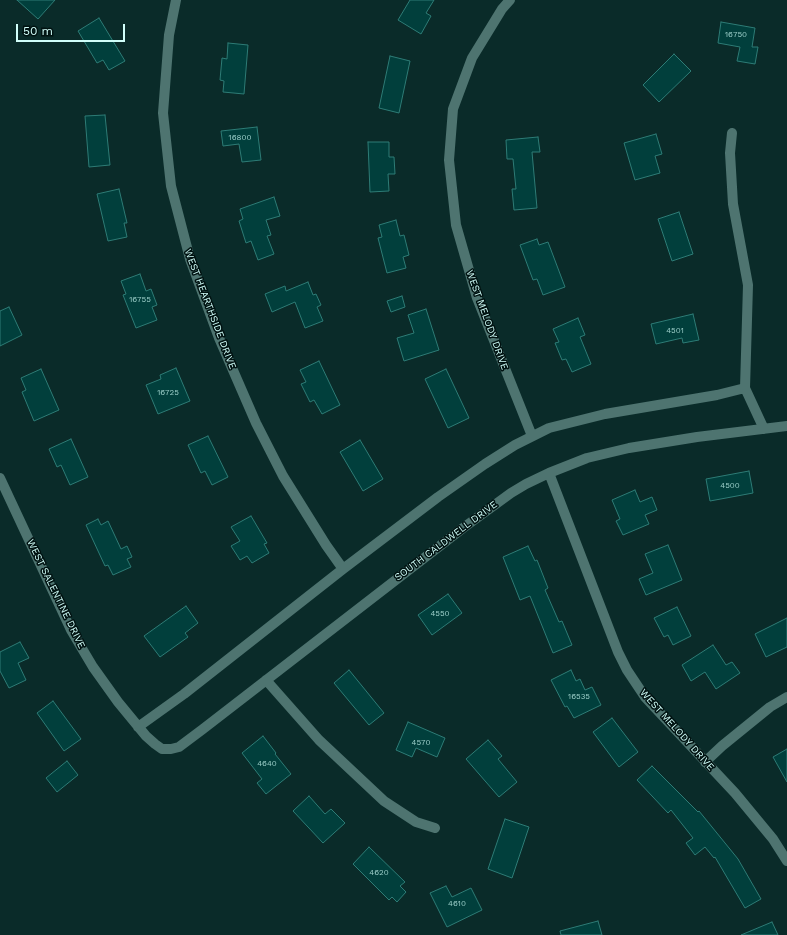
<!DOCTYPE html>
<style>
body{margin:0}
#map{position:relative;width:787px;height:935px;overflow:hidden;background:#0a2b29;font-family:"Work Sans",sans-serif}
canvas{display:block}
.scale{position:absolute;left:16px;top:24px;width:109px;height:18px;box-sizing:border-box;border:2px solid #d1fffa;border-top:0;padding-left:5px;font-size:12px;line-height:14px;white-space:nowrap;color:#d1fffa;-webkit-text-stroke:3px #001211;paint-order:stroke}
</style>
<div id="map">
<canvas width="787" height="935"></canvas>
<div class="scale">50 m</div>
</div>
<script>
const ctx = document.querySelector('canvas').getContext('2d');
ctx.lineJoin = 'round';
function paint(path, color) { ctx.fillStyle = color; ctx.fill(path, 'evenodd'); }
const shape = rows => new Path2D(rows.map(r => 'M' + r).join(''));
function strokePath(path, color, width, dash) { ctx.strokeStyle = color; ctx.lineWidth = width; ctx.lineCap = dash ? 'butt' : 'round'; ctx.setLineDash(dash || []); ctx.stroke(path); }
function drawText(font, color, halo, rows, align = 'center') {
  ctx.font = font + ' "Work Sans",sans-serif'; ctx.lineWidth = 3; ctx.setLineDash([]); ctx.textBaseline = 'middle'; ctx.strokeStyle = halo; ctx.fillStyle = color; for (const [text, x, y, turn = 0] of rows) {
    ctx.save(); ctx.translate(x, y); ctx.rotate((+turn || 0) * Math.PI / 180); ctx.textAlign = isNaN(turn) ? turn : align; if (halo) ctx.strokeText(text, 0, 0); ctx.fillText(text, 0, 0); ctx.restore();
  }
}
const building = shape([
 [17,0,55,0,38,19,17,0],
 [410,0,434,0,426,13,431,16,421,34,398,20,410,0],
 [99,18,125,61,109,70,103,60,97,63,78,31,99,18],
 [721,22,755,28,752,47,758,47,755,64,737,61,740,47,718,43,721,22],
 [228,43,248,45,244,94,223,92,224,81,220,80,222,58,227,59,228,43],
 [674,54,691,71,659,102,643,85,674,54],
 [390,56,410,61,399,113,379,108,390,56],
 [105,115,110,165,89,167,85,116,105,115],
 [257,127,261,160,242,162,239,144,223,146,221,131,257,127],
 [656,134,662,154,655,156,660,173,635,180,624,143,656,134],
 [538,137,540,152,532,152,537,208,514,210,512,189,516,189,513,159,507,159,506,140,538,137],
 [368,142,389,142,389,157,394,157,395,174,388,174,389,191,370,192,368,142],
 [119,189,127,223,124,223,127,237,108,241,97,194,119,189],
 [274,197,280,216,266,220,271,235,267,236,274,254,258,260,251,241,246,243,239,221,243,219,240,209,274,197],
 [679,212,693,254,672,261,658,219,679,212],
 [396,220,400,236,404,235,409,255,403,257,406,268,387,273,378,238,382,237,379,225,396,220],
 [537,239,539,245,548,242,565,287,543,295,537,279,533,280,520,245,537,239],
 [140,274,146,291,151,289,157,305,152,307,157,320,136,328,123,295,126,294,121,281,140,274],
 [308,282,313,295,316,294,321,305,317,307,323,321,305,328,295,302,272,312,265,294,285,286,286,291,308,282],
 [402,296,405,307,391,312,387,301,402,296],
 [9,307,22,335,0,346,0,311,9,307],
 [426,309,439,350,404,361,397,338,414,333,408,315,426,309],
 [693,314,699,340,683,343,682,338,656,344,651,324,693,314],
 [578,318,585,335,580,337,591,364,572,372,566,359,562,360,555,343,559,342,553,329,578,318],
 [319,361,340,405,322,414,314,400,310,402,301,384,306,382,300,370,319,361],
 [176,368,190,401,158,414,146,385,161,379,160,375,176,368],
 [41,369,59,410,34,421,22,392,26,390,21,378,41,369],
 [446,369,469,418,448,428,425,379,446,369],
 [208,436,228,477,212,485,205,471,201,473,188,445,208,436],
 [71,439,88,477,70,485,61,465,57,467,49,449,71,439],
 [360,440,383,479,363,491,340,452,360,440],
 [749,471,753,493,710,501,706,479,749,471],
 [635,490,640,502,652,497,657,510,645,515,649,524,623,535,616,521,620,519,612,500,635,490],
 [251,516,267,543,264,544,269,553,252,563,247,556,240,560,231,546,240,541,231,527,251,516],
 [98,519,101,525,108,521,121,549,127,546,132,557,127,559,131,567,113,575,108,565,105,566,86,525,98,519],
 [668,545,682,580,646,595,639,579,653,573,645,554,668,545],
 [528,546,535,561,537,560,548,588,545,590,559,622,562,621,572,645,553,653,530,596,520,600,503,557,528,546],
 [448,594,462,613,432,635,418,615,448,594],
 [186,606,198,623,185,633,188,637,160,657,144,636,186,606],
 [677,607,691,636,673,645,668,635,664,637,654,618,677,607],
 [787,618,787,647,766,657,755,634,787,618],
 [20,642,29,658,18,663,26,680,9,688,0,671,0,652,20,642],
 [713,645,726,665,732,662,740,673,716,689,705,672,691,681,682,665,713,645],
 [349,670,384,713,369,725,334,683,349,670],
 [571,670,576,681,580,679,585,690,592,687,601,705,574,718,567,706,565,707,551,680,571,670],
 [53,701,81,739,64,751,37,713,53,701],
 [612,718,638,752,619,767,593,732,612,718],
 [408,722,445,738,437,757,416,748,412,757,396,750,408,722],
 [263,736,276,753,275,754,291,774,266,794,257,783,262,779,242,753,263,736],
 [488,740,502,756,498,759,517,782,499,797,466,759,488,740],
 [787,749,787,782,773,757,787,749],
 [67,761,78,775,57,792,46,778,67,761],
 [652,766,698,812,699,811,738,859,761,899,745,908,715,857,714,858,705,847,695,855,686,843,693,838,671,810,668,813,637,780,652,766],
 [309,796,325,814,331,809,345,823,323,843,293,811,309,796],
 [505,819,529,827,512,878,488,869,505,819],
 [369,847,405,882,400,886,406,892,397,902,392,897,389,900,353,864,369,847],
 [446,886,452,897,471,888,482,910,447,927,430,893,446,886],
 [598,921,602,935,561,935,560,931,598,921],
 [772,922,778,935,741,935,772,922]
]);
paint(building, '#013f3c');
strokePath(building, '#2e7c76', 1);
strokePath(shape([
 [176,0,169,35,163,113,171,186,190,259,219,338,256,423,283,476,326,545,343,569],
 [510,0,502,9,472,58,453,109,449,160,456,225,477,298,532,436],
 [732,133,730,153,733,204,748,285,745,388,764,429],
 [549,473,618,652,627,670,645,697,735,793,773,839,787,861],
 [0,478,71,630,93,667,118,702,146,736,155,744,162,749,171,749,179,747,203,729,463,528,511,493,526,484,549,473,587,458,629,448,697,437,787,426],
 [266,680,319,740,384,801,416,822,435,828],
 [138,727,184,694,343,569,438,497,485,464,515,445,549,428,605,414,717,395,745,388],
 [705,762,722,746,770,707,787,697]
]), '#4e7470', 10);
drawText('8px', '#9dcfca', null, [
 ["16750",736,35],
 ["16800",240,138],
 ["16755",140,300],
 ["4501",675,331],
 ["16725",168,393],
 ["4500",730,486],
 ["4550",440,614],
 ["16535",579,697],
 ["4570",421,743],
 ["4640",267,764],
 ["4620",379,873],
 ["4610",457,904]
]);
drawText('10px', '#d1fffa', '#001211', [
 ["WEST HEARTHSIDE DRIVE",210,309,69],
 ["WEST MELODY DRIVE",487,320,70],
 ["SOUTH CALDWELL DRIVE",446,541,-37],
 ["WEST SALENTINE DRIVE",56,594,64],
 ["WEST MELODY DRIVE",677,730,48]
]);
</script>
